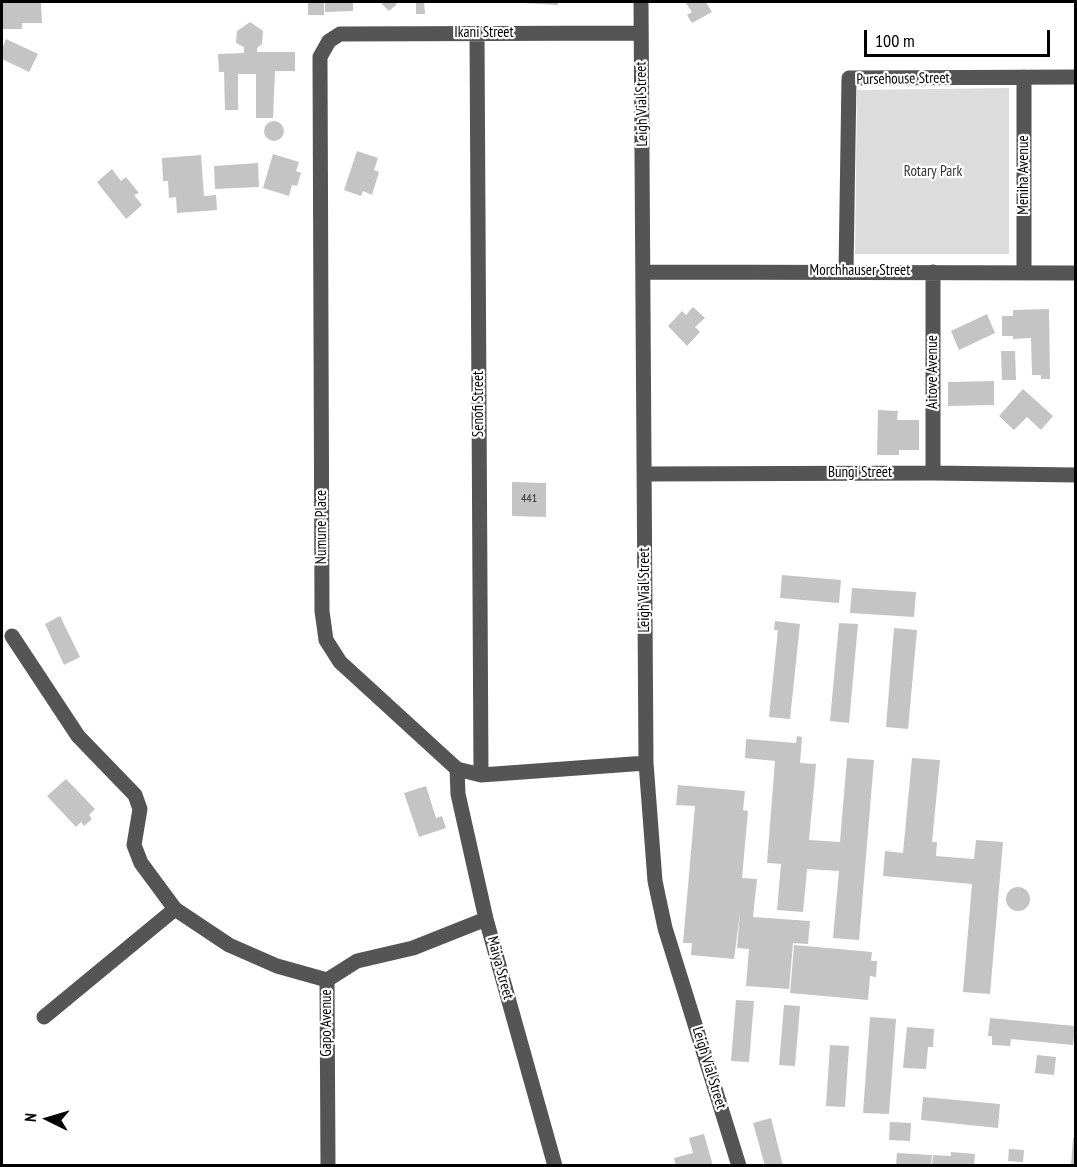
<!DOCTYPE html>
<style>
body{margin:0}
#map{position:relative;width:1077px;height:1167px;overflow:hidden;background:#fff;font-family:"PT Sans Narrow",sans-serif}
canvas{display:block}
.frame{position:absolute;inset:0;border:3px solid #000;pointer-events:none}
.north{position:absolute;left:18px;top:1089px;width:60px;height:60px;-webkit-text-stroke:4px #fff;paint-order:stroke;rotate:275deg;font-size:16px;font-weight:700;line-height:24px;text-align:center;color:#000}
.north::after{content:'';display:block;margin:auto;width:21px;height:27px;background:#000;clip-path:polygon(50% 0,100% 100%,50% 72%,0 100%)}
.scale{position:absolute;left:864px;top:30px;width:186px;height:27px;box-sizing:border-box;border:3px solid #000;border-top:0;padding-left:8px;font-size:18px;line-height:21px;white-space:nowrap;color:#000;-webkit-text-stroke:4px #fff;paint-order:stroke}
</style>
<div id="map">
<canvas width="1077" height="1167"></canvas>
<div class="frame"></div>
<div class="north">N</div>
<div class="scale">100 m</div>
</div>
<script>
const ctx = document.querySelector('canvas').getContext('2d');
ctx.lineJoin = 'round';
function paint(path, color) { ctx.fillStyle = color; ctx.fill(path, 'evenodd'); }
const shape = rows => new Path2D(rows.map(r => 'M' + r).join(''));
function strokePath(path, color, width, dash) { ctx.strokeStyle = color; ctx.lineWidth = width; ctx.lineCap = dash ? 'butt' : 'round'; ctx.setLineDash(dash || []); ctx.stroke(path); }
function drawText(font, color, halo, rows, align = 'center') {
  ctx.font = font + ' "PT Sans Narrow",sans-serif'; ctx.lineWidth = 4.5; ctx.setLineDash([]); ctx.textBaseline = 'middle'; ctx.strokeStyle = halo; ctx.fillStyle = color; for (const [text, x, y, turn = 0] of rows) {
    ctx.save(); ctx.translate(x, y); ctx.rotate((+turn || 0) * Math.PI / 180); ctx.textAlign = isNaN(turn) ? turn : align; if (halo) ctx.strokeText(text, 0, 0); ctx.fillText(text, 0, 0); ctx.restore();
  }
}
paint(shape([
 [1009,88,1009,254,855,254,857,90]
]), '#dcdcdc');
paint(shape([
 [2,2,41,2,42,23,22,23,22,29,2,29],
 [308,2,324,2,324,15,308,15],
 [325,2,353,2,353,11,325,12],
 [380,2,394,2,397,4,389,11],
 [419,2,424,2,425,14,416,14,416,3,419,3],
 [522,2,558,2,558,5,522,3],
 [685,2,706,2,712,12,692,23,687,15,692,12],
 [250,22,263,31,262,44,257,48,257,52,295,52,295,71,275,71,273,118,256,118,256,74,238,74,238,110,225,110,224,72,219,72,218,54,244,53,244,47,236,43,237,31],
 [6,39,38,54,29,72,2,59,2,49],
 '264 131a10 10 0 1 1 20 0a10 10 0 1 1-20 0Z',
 [357,151,378,158,374,170,379,172,372,195,363,191,361,196,344,190],
 [273,154,299,162,296,171,301,173,297,186,292,185,289,196,263,188],
 [201,155,204,196,216,195,217,210,177,213,176,197,169,198,168,181,163,181,162,158],
 [258,163,259,187,215,189,214,166],
 [112,169,121,181,126,177,139,193,134,195,142,205,126,219,97,182],
 [693,307,705,318,695,327,700,332,687,346,668,326,682,311,686,315],
 [1049,309,1050,379,1041,379,1041,375,1032,375,1031,338,1013,339,1013,336,1002,336,1002,316,1013,316,1013,310],
 [987,314,995,333,959,350,951,331],
 [1001,351,1015,351,1016,380,1002,380],
 [994,381,994,405,948,406,948,382],
 [1023,389,1053,416,1041,430,1027,417,1014,430,999,416],
 [878,410,898,411,897,420,919,420,919,450,899,450,899,455,877,455],
 [512,482,546,483,546,517,512,516],
 [782,575,841,580,839,603,780,598],
 [852,588,916,592,914,617,850,613],
 [60,616,80,657,64,665,45,624],
 [775,621,800,624,790,719,769,717,778,630,774,630],
 [839,623,858,624,849,723,830,721],
 [894,628,917,630,908,729,886,727],
 [797,736,802,737,800,763,816,764,809,840,840,842,847,758,874,760,859,940,833,938,839,871,807,869,803,912,777,910,781,864,767,863,775,761,745,758,746,739,796,743],
 [912,758,940,760,932,842,937,842,936,856,974,859,976,840,1003,842,990,994,963,992,972,884,883,876,885,851,903,853],
 [66,779,95,809,89,815,92,819,84,826,81,822,76,827,47,796],
 [678,785,745,791,743,810,748,811,742,878,757,879,753,917,810,921,808,944,793,943,789,989,746,986,749,949,737,948,740,913,734,959,691,955,692,943,683,943,695,806,676,805],
 [426,786,436,818,442,816,446,828,419,837,404,793],
 '1006 899a12 12 0 1 1 24 0a12 12 0 1 1-24 0Z',
 [794,945,872,952,871,961,877,961,876,977,870,976,868,1000,790,993],
 [736,1000,754,1001,749,1062,731,1061],
 [784,1005,800,1006,795,1066,779,1065],
 [870,1017,896,1019,889,1114,863,1113],
 [990,1018,1075,1026,1073,1045,1011,1039,1010,1046,992,1045,992,1036,988,1036],
 [907,1027,934,1029,933,1047,928,1047,926,1069,903,1068],
 [830,1045,849,1046,845,1107,826,1106],
 [1037,1055,1056,1057,1054,1075,1035,1073],
 [923,1097,1000,1104,998,1128,921,1120],
 [771,1118,783,1166,765,1166,753,1123],
 [890,1122,911,1123,910,1141,889,1140],
 [704,1134,713,1166,676,1166,674,1158,693,1153,689,1138],
 [1073,1138,1076,1138,1076,1166,1071,1166],
 [1009,1149,1024,1150,1023,1162,1008,1161],
 [951,1152,975,1154,974,1166,932,1166,933,1155,951,1156],
 [897,1153,932,1155,931,1166,896,1166]
]), '#c4c4c4');
strokePath(shape([
 [641,2,646,763,655,881,665,928,739,1166],
 [477,33,481,775],
 [641,33,340,34,329,41,320,57,322,611,326,640,340,662,457,769,481,775,646,763],
 [846,271,849,78,1076,77],
 [644,272,1076,273],
 [1024,272,1024,77],
 [933,473,933,272],
 [645,474,933,473,1076,475],
 [12,636,78,736,135,795,140,809,134,845,141,863,175,909,229,945,277,966,327,980],
 [457,769,458,794,486,919,555,1166],
 [44,1017,175,909],
 [328,1166,327,980,357,961,413,948,486,919]
]), '#555', 15);
drawText('12px', '#313131', null, [
 ["441",529,499]
]);
drawText('15px', '#000', '#fff', [
 ["Ikani Street",484,33],
 ["Pursehouse Street",903,79,-1],
 ["Leigh Vial Street",642,104,-91],
 ["Meniha Avenue",1024,175,-90],
 ["Morchhauser Street",860,271],
 ["Aitove Avenue",933,372,-90],
 ["Senofi Street",479,404,-90],
 ["Bungi Street",860,473],
 ["Numune Place",322,527,-90],
 ["Leigh Vial Street",645,590,-90],
 ["Maiya Street",500,968,75],
 ["Gapo Avenue",327,1023,-90],
 ["Leigh Vial Street",709,1068,73]
]);
drawText('15px', '#333', '#fff', [
 ["Rotary Park",933,172]
]);
</script>
